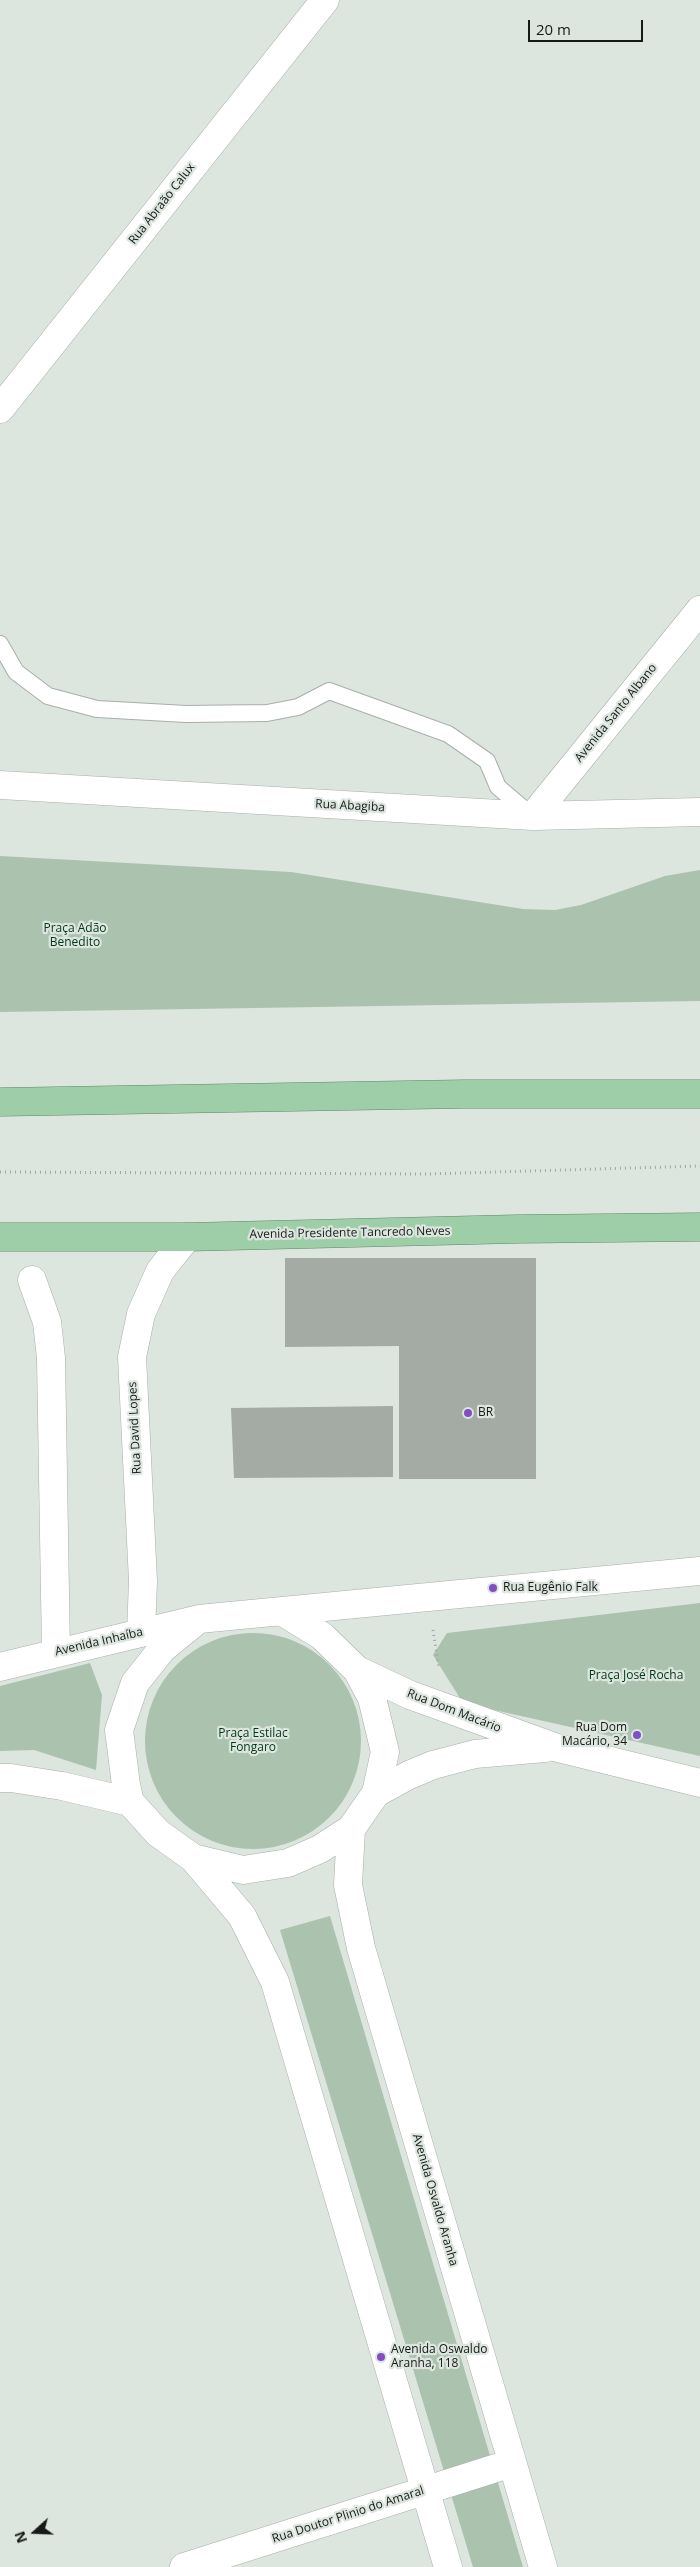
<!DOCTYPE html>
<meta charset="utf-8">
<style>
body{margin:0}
#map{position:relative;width:700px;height:2567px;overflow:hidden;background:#dde5df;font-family:"Open Sans",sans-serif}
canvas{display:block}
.north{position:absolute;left:10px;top:2507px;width:50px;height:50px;-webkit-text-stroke:4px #dde5df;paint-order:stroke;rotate:250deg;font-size:14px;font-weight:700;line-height:20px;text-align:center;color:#161917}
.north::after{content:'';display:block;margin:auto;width:18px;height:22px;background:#161917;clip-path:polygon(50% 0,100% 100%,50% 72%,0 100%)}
.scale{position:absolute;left:528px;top:20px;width:115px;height:22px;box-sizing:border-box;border:2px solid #161917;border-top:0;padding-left:6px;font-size:15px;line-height:18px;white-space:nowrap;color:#161917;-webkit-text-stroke:4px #dde5df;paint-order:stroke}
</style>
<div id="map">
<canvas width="700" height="2567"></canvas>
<div class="north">N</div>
<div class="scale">20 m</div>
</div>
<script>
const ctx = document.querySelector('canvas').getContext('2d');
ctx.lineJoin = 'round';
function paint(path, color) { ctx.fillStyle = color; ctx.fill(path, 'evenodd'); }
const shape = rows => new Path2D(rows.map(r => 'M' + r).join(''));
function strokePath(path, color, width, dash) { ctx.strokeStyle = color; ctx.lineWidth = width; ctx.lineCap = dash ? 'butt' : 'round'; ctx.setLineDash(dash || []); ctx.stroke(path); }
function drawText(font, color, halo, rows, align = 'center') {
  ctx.font = font + ' "Open Sans",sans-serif'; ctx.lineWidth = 4.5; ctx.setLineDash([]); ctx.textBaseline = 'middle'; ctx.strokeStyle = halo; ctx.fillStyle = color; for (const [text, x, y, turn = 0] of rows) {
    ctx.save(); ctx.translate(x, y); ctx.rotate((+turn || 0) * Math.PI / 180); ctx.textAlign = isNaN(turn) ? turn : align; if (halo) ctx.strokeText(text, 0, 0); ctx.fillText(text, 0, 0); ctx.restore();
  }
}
paint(shape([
 [0,856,291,872,523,909,555,910,581,905,665,876,700,870,700,1001,0,1012],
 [700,1603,700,1756,463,1703,433,1655,447,1633],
 '145 1741a108 108 0 1 1 216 0a108 108 0 1 1-216 0Z',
 [90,1663,102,1695,96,1770,34,1750,0,1751,0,1686],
 [330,1916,523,2567,473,2567,280,1930]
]), '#aac2ae');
paint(shape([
 [285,1258,536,1258,536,1479,399,1479,399,1346,285,1347],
 [393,1406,393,1477,234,1478,231,1408]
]), '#a3aba4');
const service = shape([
 [0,644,16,672,48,696,97,709,186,714,267,713,298,707,329,691,448,734,487,761,498,787,531,815]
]);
const minor = shape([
 [0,409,325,0],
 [0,785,533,816,700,812],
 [533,816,700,610],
 [32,1280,47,1322,51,1358,56,1652],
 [199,1619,162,1649,135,1683,119,1730,126,1785,130,1802,158,1833,193,1858,243,1870,288,1863,320,1849,351,1829,376,1793,385,1752,372,1698,357,1670,322,1636,283,1612],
 [141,1633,143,1581,132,1357,141,1314,160,1271,187,1237],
 [0,1667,199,1619,700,1571],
 [357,1670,410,1695,554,1747,700,1783],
 [0,1778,11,1778,62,1786,130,1802],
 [376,1793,409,1775,433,1765,475,1754,545,1748],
 [351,1829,348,1885,361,1948,543,2567],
 [193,1858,242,1916,275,1982,448,2567],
 [184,2567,512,2463]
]);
const trunk = shape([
 [0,1102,465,1094,700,1094],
 [0,1237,187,1237,517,1229,700,1227]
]);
strokePath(service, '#a8afa9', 18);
strokePath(minor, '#a8afa9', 29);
strokePath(trunk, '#5e8667', 29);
strokePath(shape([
 [0,1172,427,1174,700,1166],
 [433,1630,439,1669]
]), '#a1a7a3', 3, [1, 4]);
strokePath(service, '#fff', 16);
strokePath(minor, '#fff', 28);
strokePath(trunk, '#9ecea8', 28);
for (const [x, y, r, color] of [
 [468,1413,5,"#824ec6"],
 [493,1588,5,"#824ec6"],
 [637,1735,5,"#824ec6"],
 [381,2357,5,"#824ec6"]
]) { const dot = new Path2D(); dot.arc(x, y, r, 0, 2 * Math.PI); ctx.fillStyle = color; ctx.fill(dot); strokePath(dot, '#dde5df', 2); }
drawText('12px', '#161917', '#dde5df', [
 ["Rua Abraão Calux",162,204,-52],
 ["Avenida Santo Albano",616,713,-51],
 ["Rua Abagiba",350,806,3],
 ["Avenida Presidente Tancredo Neves",350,1233,-1],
 ["Rua David Lopes",135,1428,-93],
 ["Avenida Inhaíba",99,1642,-13],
 ["Rua Dom Macário",454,1711,21],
 ["Avenida Osvaldo Aranha",435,2200,74],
 ["Rua Doutor Plinio do Amaral",348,2515,-18]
]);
drawText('12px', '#013716', '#dde5df', [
 ["Praça Adão",75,929],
 ["Benedito",75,943],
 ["Praça José Rocha",636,1676],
 ["Praça Estilac",253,1734],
 ["Fongaro",253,1748]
]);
drawText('12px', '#161917', '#dde5df', [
 ["BR",478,1413],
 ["Rua Eugênio Falk",503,1588],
 ["Rua Dom",627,1728,"right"],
 ["Macário, 34",627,1742,"right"],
 ["Avenida Oswaldo",391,2350],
 ["Aranha, 118",391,2364]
], 'left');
</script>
